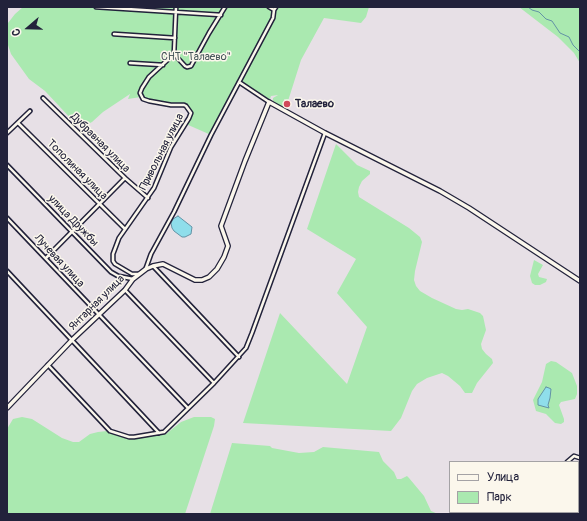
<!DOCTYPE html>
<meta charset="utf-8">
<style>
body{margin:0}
#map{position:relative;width:587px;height:521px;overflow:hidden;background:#e7e0e6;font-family:Pangolin,sans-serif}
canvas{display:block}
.frame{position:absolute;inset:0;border:8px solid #22223b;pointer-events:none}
.legend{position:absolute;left:449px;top:461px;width:130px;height:52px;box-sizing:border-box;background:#fbf7ec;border:1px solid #a4a2a5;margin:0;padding:5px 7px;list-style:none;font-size:12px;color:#22223b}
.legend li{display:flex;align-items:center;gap:8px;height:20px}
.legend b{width:20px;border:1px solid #a4a2a5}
.north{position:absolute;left:8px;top:8px;width:40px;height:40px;-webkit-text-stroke:3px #fbf7ec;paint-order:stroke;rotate:250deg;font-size:11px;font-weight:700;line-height:16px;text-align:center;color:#22223b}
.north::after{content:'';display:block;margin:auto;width:14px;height:18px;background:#22223b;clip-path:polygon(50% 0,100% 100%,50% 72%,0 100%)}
</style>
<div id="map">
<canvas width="587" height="521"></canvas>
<div class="frame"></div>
<ul class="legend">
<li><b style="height:5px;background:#fbf7ec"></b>Улица</li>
<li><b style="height:11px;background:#aae9b0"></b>Парк</li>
</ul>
<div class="north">С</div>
</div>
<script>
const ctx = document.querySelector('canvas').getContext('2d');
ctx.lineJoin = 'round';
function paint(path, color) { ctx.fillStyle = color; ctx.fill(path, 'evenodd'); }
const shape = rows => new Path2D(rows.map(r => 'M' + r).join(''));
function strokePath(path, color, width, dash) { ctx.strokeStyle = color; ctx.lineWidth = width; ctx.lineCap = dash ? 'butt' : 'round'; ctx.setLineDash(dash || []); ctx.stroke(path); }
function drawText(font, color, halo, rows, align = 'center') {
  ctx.font = font + ' Pangolin,sans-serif'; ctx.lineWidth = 3; ctx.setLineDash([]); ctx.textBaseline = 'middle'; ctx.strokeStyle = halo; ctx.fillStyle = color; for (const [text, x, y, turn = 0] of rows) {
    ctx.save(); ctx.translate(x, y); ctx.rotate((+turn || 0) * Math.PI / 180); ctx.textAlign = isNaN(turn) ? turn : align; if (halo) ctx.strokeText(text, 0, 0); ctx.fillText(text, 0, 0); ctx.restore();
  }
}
paint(shape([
 [23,7,369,7,366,17,361,23,324,18,301,60,288,101,284,99,285,104,284,108,273,102,273,98,278,95,271,96,269,102,239,83,211,135,186,124,191,113,186,106,149,101,141,97,128,99,130,94,103,112,92,122,86,125,81,126,74,122,45,91,29,79,11,54,8,45,7,37,8,23,15,14],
 [519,7,580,7,580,63,574,53,558,37],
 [336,144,357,165,370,171,370,174,362,181,359,187,358,192,359,197,409,228,420,237,422,242,415,271,414,280,416,286,420,291,432,298,456,309,462,310,468,309,480,313,483,316,486,330,481,344,482,349,486,354,492,359,493,363,477,383,472,393,465,393,460,386,448,376,442,373,427,378,417,384,412,391,401,418,391,431,243,423,280,313,347,384,367,327,337,293,356,259,307,229],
 [534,260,543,265,538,274,539,277,547,279,546,282,540,285,535,285,532,283,530,276],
 [551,361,556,362,572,373,577,386,577,394,575,399,561,402,559,405,564,419,564,422,561,424,555,423,546,414,536,411,533,400,542,382,546,364],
 [22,417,32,419,62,438,73,442,79,442,90,434,98,432,107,431,132,437,166,434,181,422,194,417,211,417,215,419,214,426,185,514,7,514,7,429,13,419],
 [232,443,270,446,272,448,299,453,314,452,323,447,379,452,383,461,394,472,397,479,401,479,407,476,409,478,424,496,431,511,438,514,210,514]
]), '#aae9b0');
const water = shape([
 [178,216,192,227,191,234,185,237,182,237,174,231,172,228,171,223,173,219,178,216],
 [546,387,549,388,551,389,550,398,548,405,549,408,538,405,538,399,546,387]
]);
paint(water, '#8fdeeb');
strokePath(water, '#6393a5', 1);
strokePath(shape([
 [528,7,532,10,539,12,546,19,552,21,560,33,569,37,573,45,580,52]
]), '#6393a5', 1);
const street = shape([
 [96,7,221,15],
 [269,7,274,10],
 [114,34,175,38],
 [174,54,176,7],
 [130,63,163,65],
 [239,82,269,102],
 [43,98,125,178,148,198],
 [18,123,125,229],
 [7,133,30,111],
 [7,165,111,272,118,276,133,279],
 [7,218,188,408],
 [46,258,125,178],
 [153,266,239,357],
 [146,268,151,254,174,212,211,135,273,18,274,10,276,7],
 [7,271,159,433],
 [139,274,132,274,115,264,113,261,113,254,119,238,154,188,171,147,189,118,191,113,186,106,184,105,171,105,149,101,143,99,140,93,142,88,149,77,174,54,185,66,187,67,191,66,209,33,225,7],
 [125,290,214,383],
 [48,365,110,431,129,437,134,437,164,432,214,383,246,348,252,333,325,133],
 [567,462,574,456,580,458]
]);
const secondary = shape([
 [7,408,72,340,125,290,133,279,146,269,153,266,163,264,195,280,202,280,209,277,217,269,224,257,228,246,221,226,245,161,269,102,325,133,440,191,469,208,580,281]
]);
strokePath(street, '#22223b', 5.5);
strokePath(secondary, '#22223b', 6);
strokePath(street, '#fbf7ec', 2.5);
strokePath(secondary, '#fbf7ec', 3.5);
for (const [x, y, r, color] of [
 [287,104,4,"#d1495b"]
]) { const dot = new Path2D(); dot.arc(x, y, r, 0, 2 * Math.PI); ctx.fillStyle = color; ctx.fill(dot); strokePath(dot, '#fbf7ec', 1.5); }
drawText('11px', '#445458', '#fbf7ec', [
 ["СНТ \"Талаево\"",196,57]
]);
drawText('bold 11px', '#22223b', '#fbf7ec', [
 ["Талаево",295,104]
], 'left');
drawText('11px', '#22223b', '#fbf7ec', [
 ["Дубравная улица",100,143,45],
 ["Привольная улица",162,152,-63],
 ["Тополиная улица",77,170,45],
 ["улица Дружбы",73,221,46],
 ["Лучевая улица",59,261,47],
 ["Янтарная улица",97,303,-45]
]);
</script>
